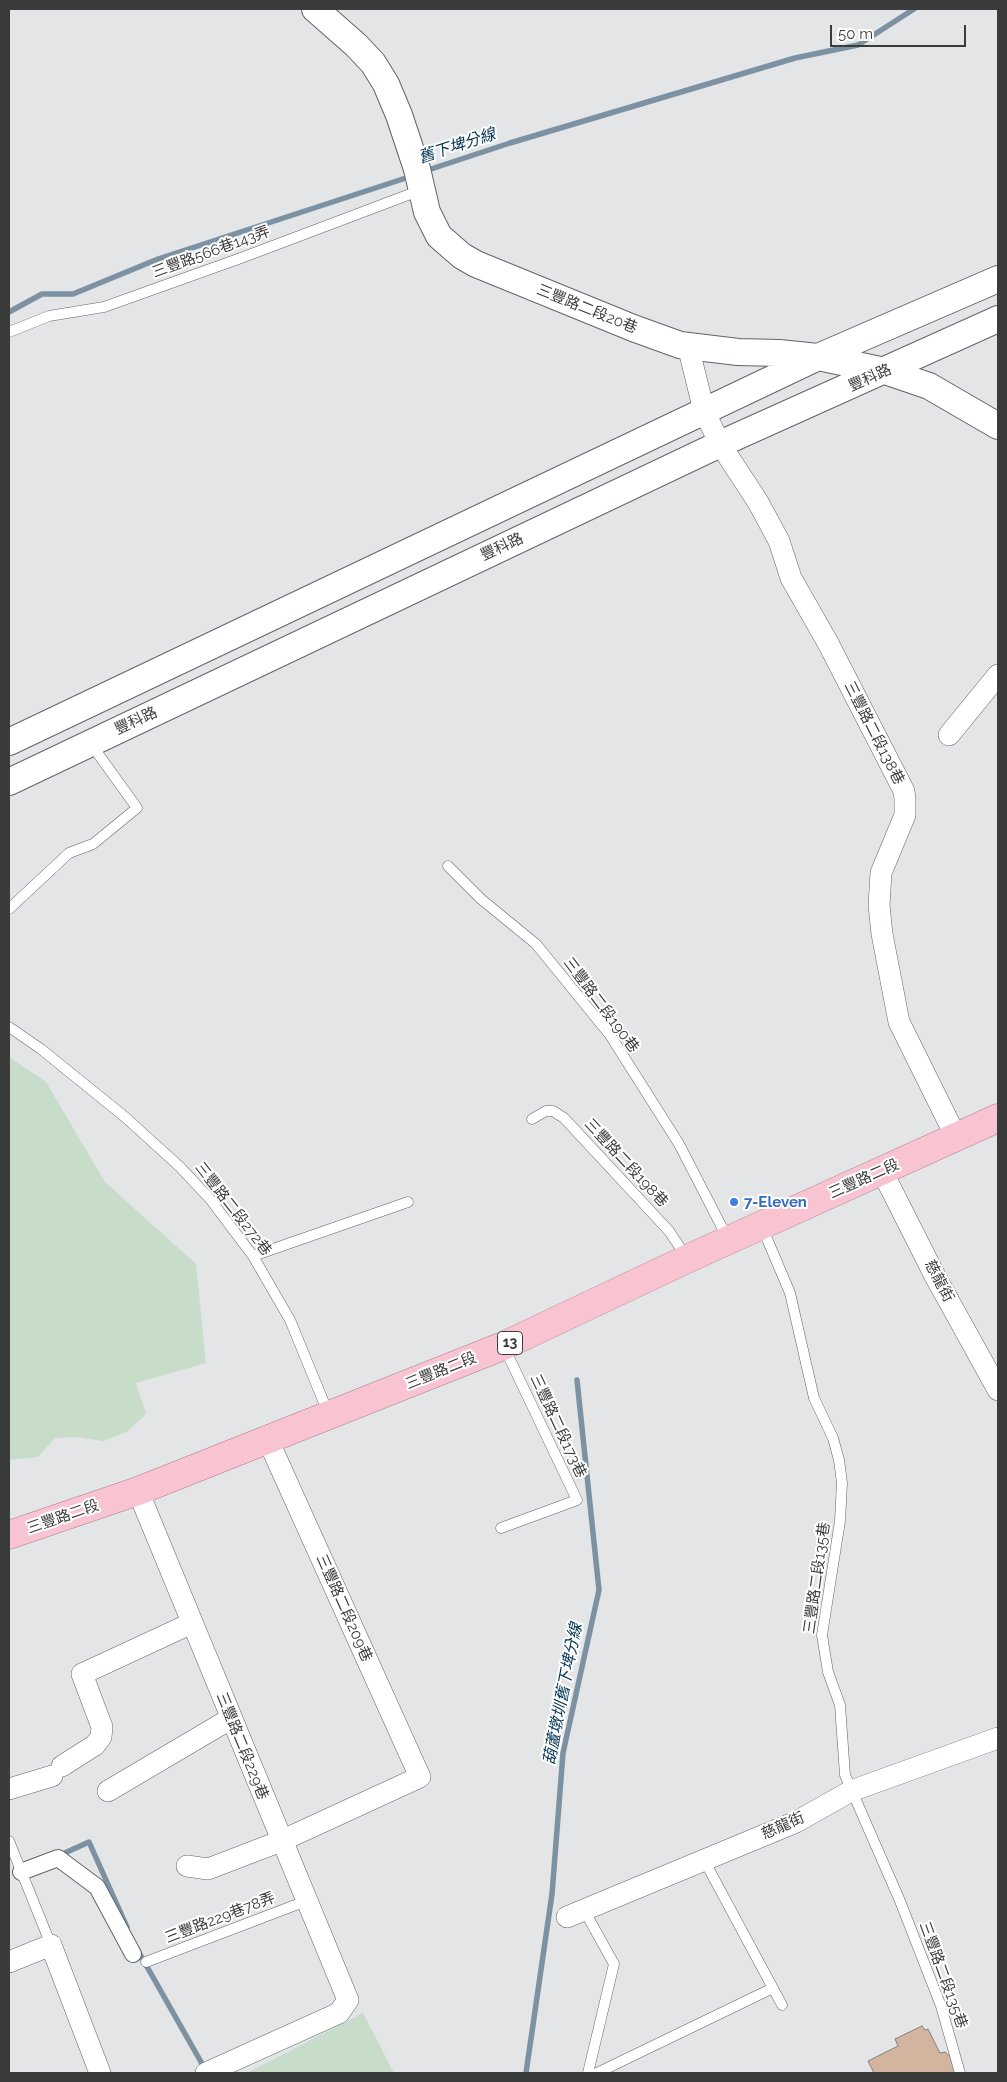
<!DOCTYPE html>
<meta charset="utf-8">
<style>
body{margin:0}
#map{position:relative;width:1007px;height:2082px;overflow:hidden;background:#e4e5e7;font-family:Raleway,sans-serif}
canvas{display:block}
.frame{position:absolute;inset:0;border:10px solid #3a3b3b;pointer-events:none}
.scale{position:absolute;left:830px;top:25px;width:136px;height:22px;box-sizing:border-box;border:2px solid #3a3b3b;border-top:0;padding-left:6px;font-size:15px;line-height:18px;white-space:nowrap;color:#3a3b3b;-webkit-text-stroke:4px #fff;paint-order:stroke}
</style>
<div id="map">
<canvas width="1007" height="2082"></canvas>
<div class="frame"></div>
<div class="scale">50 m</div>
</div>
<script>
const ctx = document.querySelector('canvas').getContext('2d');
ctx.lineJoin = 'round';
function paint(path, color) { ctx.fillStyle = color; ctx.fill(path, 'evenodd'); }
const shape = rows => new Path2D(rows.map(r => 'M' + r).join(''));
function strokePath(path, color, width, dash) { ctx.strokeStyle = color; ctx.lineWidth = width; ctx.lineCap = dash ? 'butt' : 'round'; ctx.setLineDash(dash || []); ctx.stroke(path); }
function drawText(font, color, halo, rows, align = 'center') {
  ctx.font = font + ' Raleway,"Noto Sans TC",sans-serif'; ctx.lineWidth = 4; ctx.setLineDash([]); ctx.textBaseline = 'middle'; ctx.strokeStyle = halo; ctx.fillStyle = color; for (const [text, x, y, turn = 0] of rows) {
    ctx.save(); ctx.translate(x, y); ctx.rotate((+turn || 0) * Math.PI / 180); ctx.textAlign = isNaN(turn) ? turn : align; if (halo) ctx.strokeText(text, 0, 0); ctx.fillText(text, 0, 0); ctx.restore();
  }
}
paint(shape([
 [9,1057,46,1082,105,1182,196,1264,206,1363,136,1383,146,1414,128,1431,104,1441,75,1437,55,1438,38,1457,9,1460],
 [363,2013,394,2073,247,2073]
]), '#c7dcc9');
strokePath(shape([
 [425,171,510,143,795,58,858,45,914,9],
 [9,312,42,294,73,294,158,259,412,176],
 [58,1856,89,1842,127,1927],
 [137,1949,205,2069],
 [526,2073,552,1894,563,1753,599,1590,577,1380]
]), '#7c92a3', 5.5);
const building = shape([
 [922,2026,925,2030,928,2029,940,2053,945,2052,954,2060,956,2073,874,2073,868,2061,898,2046,895,2039,922,2026]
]);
paint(building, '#d3b49e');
strokePath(building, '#82807f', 1);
const service = shape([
 [9,332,49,316,104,307,241,258,421,190],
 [448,866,481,899,536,944,610,1035,679,1144,728,1239],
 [9,909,69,853,93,844,137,808,91,744],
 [9,1027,41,1049,125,1117,180,1167,210,1199,253,1256,290,1320,329,1415],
 [532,1119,546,1111,553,1111,564,1118,669,1231,687,1258],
 [762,1227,790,1293,814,1398,833,1438,839,1460,842,1483,840,1521,822,1635,828,1672,840,1705,845,1775,900,1901,941,2006,960,2073],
 [253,1256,408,1202],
 [501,1528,577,1500,504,1347],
 [9,1841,51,1945],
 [704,1860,782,2005],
 [584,1910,614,1964,588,2073],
 [146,1962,306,1901],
 [597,2073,773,1988]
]);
const pedestrian = shape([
 [21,1872,58,1858,97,1887,133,1954]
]);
const minor = shape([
 [688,346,704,411,720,444,758,502,779,541,791,578,828,643,904,791,905,799,905,815,881,873,879,905,882,934,899,1022,956,1137],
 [949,735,998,675],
 [882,1171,935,1276,998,1390],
 [138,1491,348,2000,339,2013,206,2073],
 [62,1766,95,1745,101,1737,102,1727,82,1674,192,1623],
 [9,1789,52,1776],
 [108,1791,230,1719],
 [187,1866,208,1869,281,1841,420,1777,268,1440],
 [567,1917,796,1822,851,1791,998,1738],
 [9,1962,51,1945,100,2073]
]);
const tertiary = shape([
 [315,9,356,45,373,63,386,84,399,115,417,169,427,212,439,236,462,256,476,264,633,328,680,345,738,352,779,353,818,357,885,371,929,386,998,426],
 [9,742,818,357,998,279],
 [9,782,720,444,998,319]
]);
const primary = shape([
 [9,1535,138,1491,503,1346,687,1259,998,1118]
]);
strokePath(service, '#636466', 11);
strokePath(pedestrian, '#636466', 18);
strokePath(minor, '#636466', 22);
strokePath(tertiary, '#636466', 28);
strokePath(primary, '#b27a89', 29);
strokePath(service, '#fff', 10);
strokePath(pedestrian, '#fff', 16);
strokePath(minor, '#fff', 21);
strokePath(tertiary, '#fff', 26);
strokePath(primary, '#f8c4d1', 28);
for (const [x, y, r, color] of [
 [734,1202,5,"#3f7fe0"]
]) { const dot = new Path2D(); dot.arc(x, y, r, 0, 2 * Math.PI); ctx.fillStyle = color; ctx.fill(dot); strokePath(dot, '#fff', 2); }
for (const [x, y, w] of [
 [510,1343,25]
]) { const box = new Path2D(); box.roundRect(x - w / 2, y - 11.5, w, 23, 4); ctx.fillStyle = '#fff'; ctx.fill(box); strokePath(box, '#3a3b3b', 1); }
drawText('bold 14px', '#3a3b3b', null, [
 ["13",510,1343]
]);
drawText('15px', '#3a3b3b', '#fff', [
 ["三豐路566巷143弄",211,252,-20],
 ["三豐路二段20巷",587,309,22],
 ["豐科路",870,378,-24],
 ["豐科路",502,547,-25],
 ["豐科路",136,721,-25],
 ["三豐路二段138巷",874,733,63],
 ["三豐路二段190巷",601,1005,53],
 ["三豐路二段198巷",626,1163,47],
 ["三豐路二段",864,1179,-24],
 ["三豐路二段272巷",233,1209,52],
 ["慈龍街",939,1281,62],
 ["三豐路二段",441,1371,-22],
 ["三豐路二段173巷",558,1426,65],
 ["三豐路二段",63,1517,-19],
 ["三豐路二段135巷",817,1578,-82],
 ["三豐路二段209巷",344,1608,66],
 ["三豐路二段229巷",242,1746,68],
 ["慈龍街",783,1826,-24],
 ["三豐路229巷78弄",220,1918,-21],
 ["三豐路二段135巷",943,1975,70]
]);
drawText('bold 15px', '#366cbe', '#fff', [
 ["7-Eleven",744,1202]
], 'left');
drawText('italic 16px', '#003454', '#fff', [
 ["舊下埤分線",457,146,-18],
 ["葫蘆墩圳舊下埤分線",563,1694,-79]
]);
</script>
